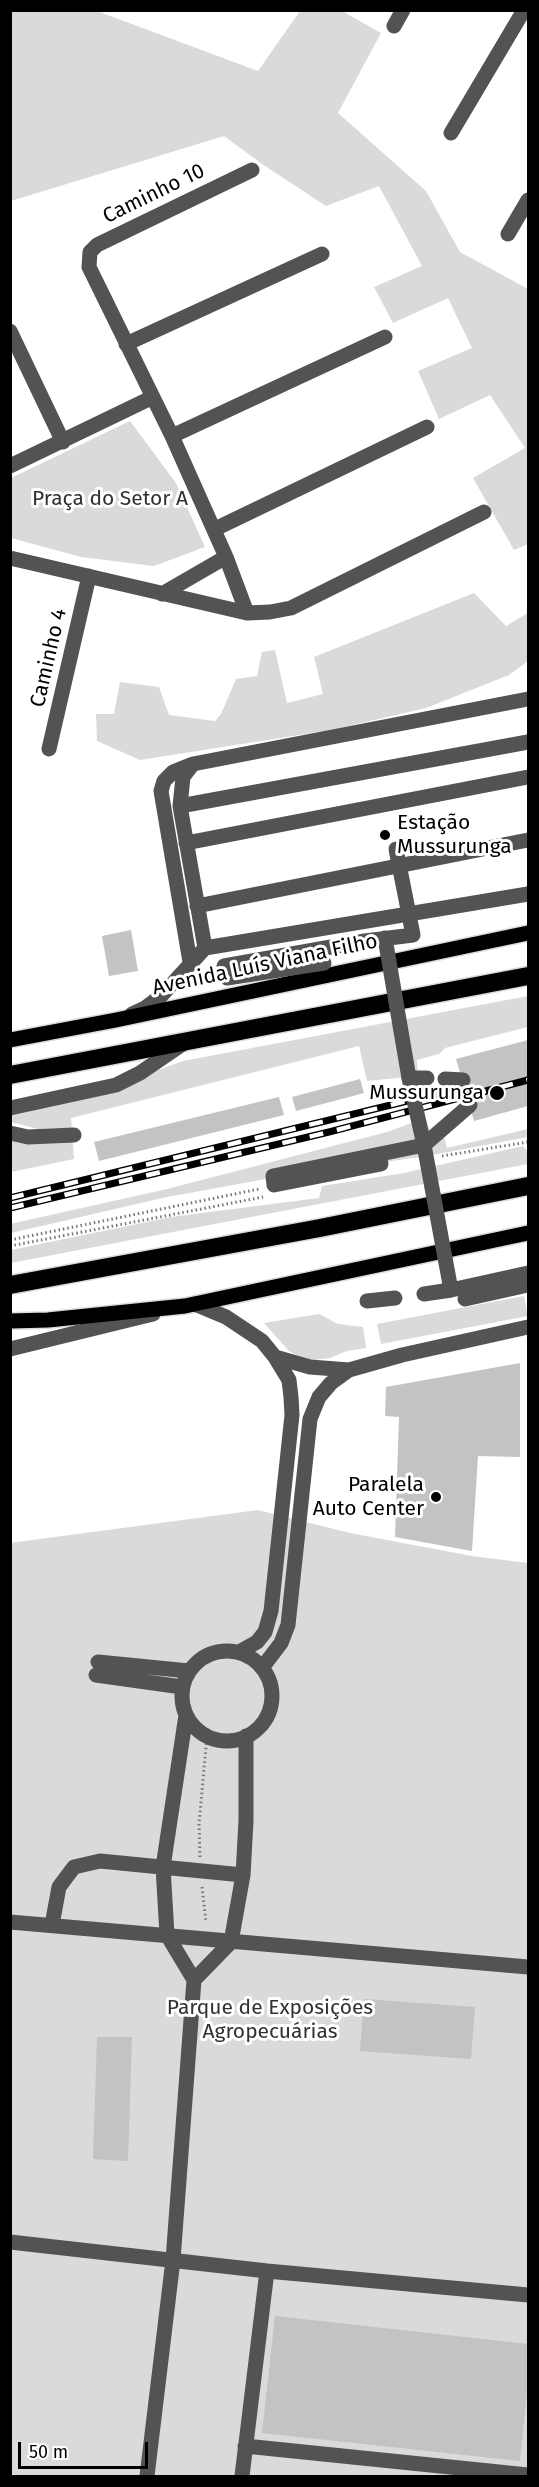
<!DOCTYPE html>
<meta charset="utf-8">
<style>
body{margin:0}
#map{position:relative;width:539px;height:2487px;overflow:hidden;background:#fff;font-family:"Fira Sans",sans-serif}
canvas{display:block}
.frame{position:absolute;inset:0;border:12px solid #000;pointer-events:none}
.scale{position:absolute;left:18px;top:2442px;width:130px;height:27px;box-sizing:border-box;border:3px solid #000;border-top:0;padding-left:8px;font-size:18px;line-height:21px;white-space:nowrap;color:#000;-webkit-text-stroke:4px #fff;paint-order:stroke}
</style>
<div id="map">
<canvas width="539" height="2487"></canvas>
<div class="frame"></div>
<div class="scale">50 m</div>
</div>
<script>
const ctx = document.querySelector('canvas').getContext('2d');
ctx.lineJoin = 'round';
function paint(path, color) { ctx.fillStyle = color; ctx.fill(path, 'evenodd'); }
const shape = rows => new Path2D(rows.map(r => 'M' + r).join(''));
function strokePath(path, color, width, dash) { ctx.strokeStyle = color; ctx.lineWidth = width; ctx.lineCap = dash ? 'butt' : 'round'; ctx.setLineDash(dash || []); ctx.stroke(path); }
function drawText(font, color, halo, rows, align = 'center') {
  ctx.font = font + ' "Fira Sans",sans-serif'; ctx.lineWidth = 6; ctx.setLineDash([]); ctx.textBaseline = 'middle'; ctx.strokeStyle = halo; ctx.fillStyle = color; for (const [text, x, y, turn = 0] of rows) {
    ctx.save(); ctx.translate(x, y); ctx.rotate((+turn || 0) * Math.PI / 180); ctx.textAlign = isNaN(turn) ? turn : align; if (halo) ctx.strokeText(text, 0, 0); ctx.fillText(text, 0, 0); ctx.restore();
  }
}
paint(shape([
 [11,11,97,11,258,71,300,11,342,11,381,33,338,113,426,191,460,252,528,289,528,544,514,550,473,478,525,448,490,395,439,419,418,371,472,348,448,298,393,323,374,287,422,266,379,186,326,206,262,164,224,136,11,201],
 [130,421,176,483,205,547,154,566,81,557,11,538,11,478],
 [474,593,506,626,528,613,528,661,509,675,426,708,331,730,140,760,97,741,96,714,114,714,120,682,159,687,169,715,215,721,221,714,236,679,257,676,262,652,275,650,287,703,323,694,314,657],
 [528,996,528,1027,445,1048,439,1054,417,1060,418,1076,367,1081,359,1046,71,1118,74,1159,11,1172,11,1138,70,1128,38,1129,11,1122,11,1113,130,1086,158,1070,183,1061],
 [425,1118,433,1139,444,1136,447,1148,528,1129,528,1137,427,1156,266,1179,167,1197,11,1233,10,1224,167,1189,387,1132],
 [523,1146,528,1152,528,1164,11,1263,11,1250,171,1217,319,1198,322,1186,404,1173],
 [524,1296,528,1316,381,1344,377,1324],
 [319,1314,338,1324,363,1327,366,1348,347,1351,330,1358,313,1360,300,1357,289,1351,264,1323],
 [258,1510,350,1533,472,1556,528,1563,528,2476,11,2476,10,1543]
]), '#dadada');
paint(shape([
 [131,930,138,971,109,976,102,936],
 [528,1040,528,1106,474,1121,456,1059],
 [360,1079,364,1093,296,1111,292,1097],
 [279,1097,284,1115,99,1161,94,1142],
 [520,1363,520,1457,478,1456,472,1551,395,1537,399,1417,385,1416,386,1387],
 [364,1999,475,2007,471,2059,360,2051],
 [97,2037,132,2037,128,2161,93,2159],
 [275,2316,528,2344,528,2383,520,2461,262,2433]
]), '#c3c3c3');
const major = shape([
 [10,1040,116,1020,528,933],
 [10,1321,48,1320,185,1306,528,1233]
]);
const highway = shape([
 [10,1075,528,976],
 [10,1285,320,1228,528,1186]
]);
strokePath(major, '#dbdbdb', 18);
strokePath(highway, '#dbdbdb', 21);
strokePath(shape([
 [442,1156,528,1142],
 [10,1240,259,1189],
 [10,1246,263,1197],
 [200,1857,199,1824,207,1736],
 [202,1887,206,1922]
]), '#757575', 3, [1.5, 3]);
strokePath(shape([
 [394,26,403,10],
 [451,133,524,10],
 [508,234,528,200],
 [10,331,63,442],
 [126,344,322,254],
 [172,436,385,337],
 [10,466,151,398],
 [215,529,427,427],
 [226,557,247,613],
 [10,558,247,613,270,612,291,608,484,512],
 [162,594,226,557,172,436,89,267,90,252,97,245,252,170],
 [49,749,89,576],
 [180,806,528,742],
 [186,843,528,777],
 [197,906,528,840],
 [205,948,180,806,183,777,193,764,528,699],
 [190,962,161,791,164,781,173,772,193,764],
 [132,1014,145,1008,161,996,205,948,528,894],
 [409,1078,427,1078],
 [445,1079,463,1080],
 [10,1108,116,1085,140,1073,184,1043],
 [10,1133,28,1137,74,1135],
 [424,1145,470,1105],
 [424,1294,451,1290,528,1273],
 [465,1299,528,1285],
 [367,1301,395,1298],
 [195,1304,226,1317,262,1341,275,1357,289,1380,291,1397,292,1415,271,1611,265,1632,257,1642,239,1652],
 [10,1349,153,1314],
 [275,1357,310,1367,349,1370],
 '182 1696a45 45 0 1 1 90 0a45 45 0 1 1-90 0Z',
 [98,1662,189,1671],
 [262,1668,281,1643,288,1625,310,1419,319,1397,331,1383,349,1370,402,1355,528,1327],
 [96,1675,182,1687],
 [10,1922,528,1967],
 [52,1925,59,1887,74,1867,100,1861,243,1875],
 [194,1980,231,1942,243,1875,246,1821,246,1736],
 [10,2242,267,2271,528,2295],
 [245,2446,528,2475],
 [147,2476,173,2260,194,1980,167,1935,163,1867,186,1715],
 [242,2476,267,2271]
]), '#535353', 15);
strokePath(major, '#000', 15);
strokePath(highway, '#000', 18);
const rail = shape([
 [10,1198,444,1092],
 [10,1208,329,1132,528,1080]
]);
strokePath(rail, '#000', 7);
strokePath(rail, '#fff', 4.5, [14]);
strokePath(shape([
 [385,938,409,1078,424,1145,451,1290],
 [324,963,227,978,224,966,365,941,413,935,396,849],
 [310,1173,380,1159,381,1164,274,1185,273,1176,424,1145]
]), '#535353', 15);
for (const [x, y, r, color] of [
 [385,835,6,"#000"],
 [497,1093,8,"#000"],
 [436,1497,6,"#000"]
]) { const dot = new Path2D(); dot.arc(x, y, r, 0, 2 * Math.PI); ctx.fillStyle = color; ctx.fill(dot); strokePath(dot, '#fff', 2); }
drawText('21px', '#000', '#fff', [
 ["Caminho 10",154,194,-26],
 ["Caminho 4",49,658,-77],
 ["Avenida Luís Viana Filho",265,965,-12]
]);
drawText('21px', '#313131', '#fff', [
 ["Praça do Setor A",110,499],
 ["Parque de Exposições",270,2008],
 ["Agropecuárias",270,2032]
]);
drawText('21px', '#000', '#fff', [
 ["Estação",397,823,"left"],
 ["Mussurunga",397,847,"left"],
 ["Mussurunga",484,1093],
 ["Paralela",424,1485],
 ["Auto Center",424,1509]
], 'right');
</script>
